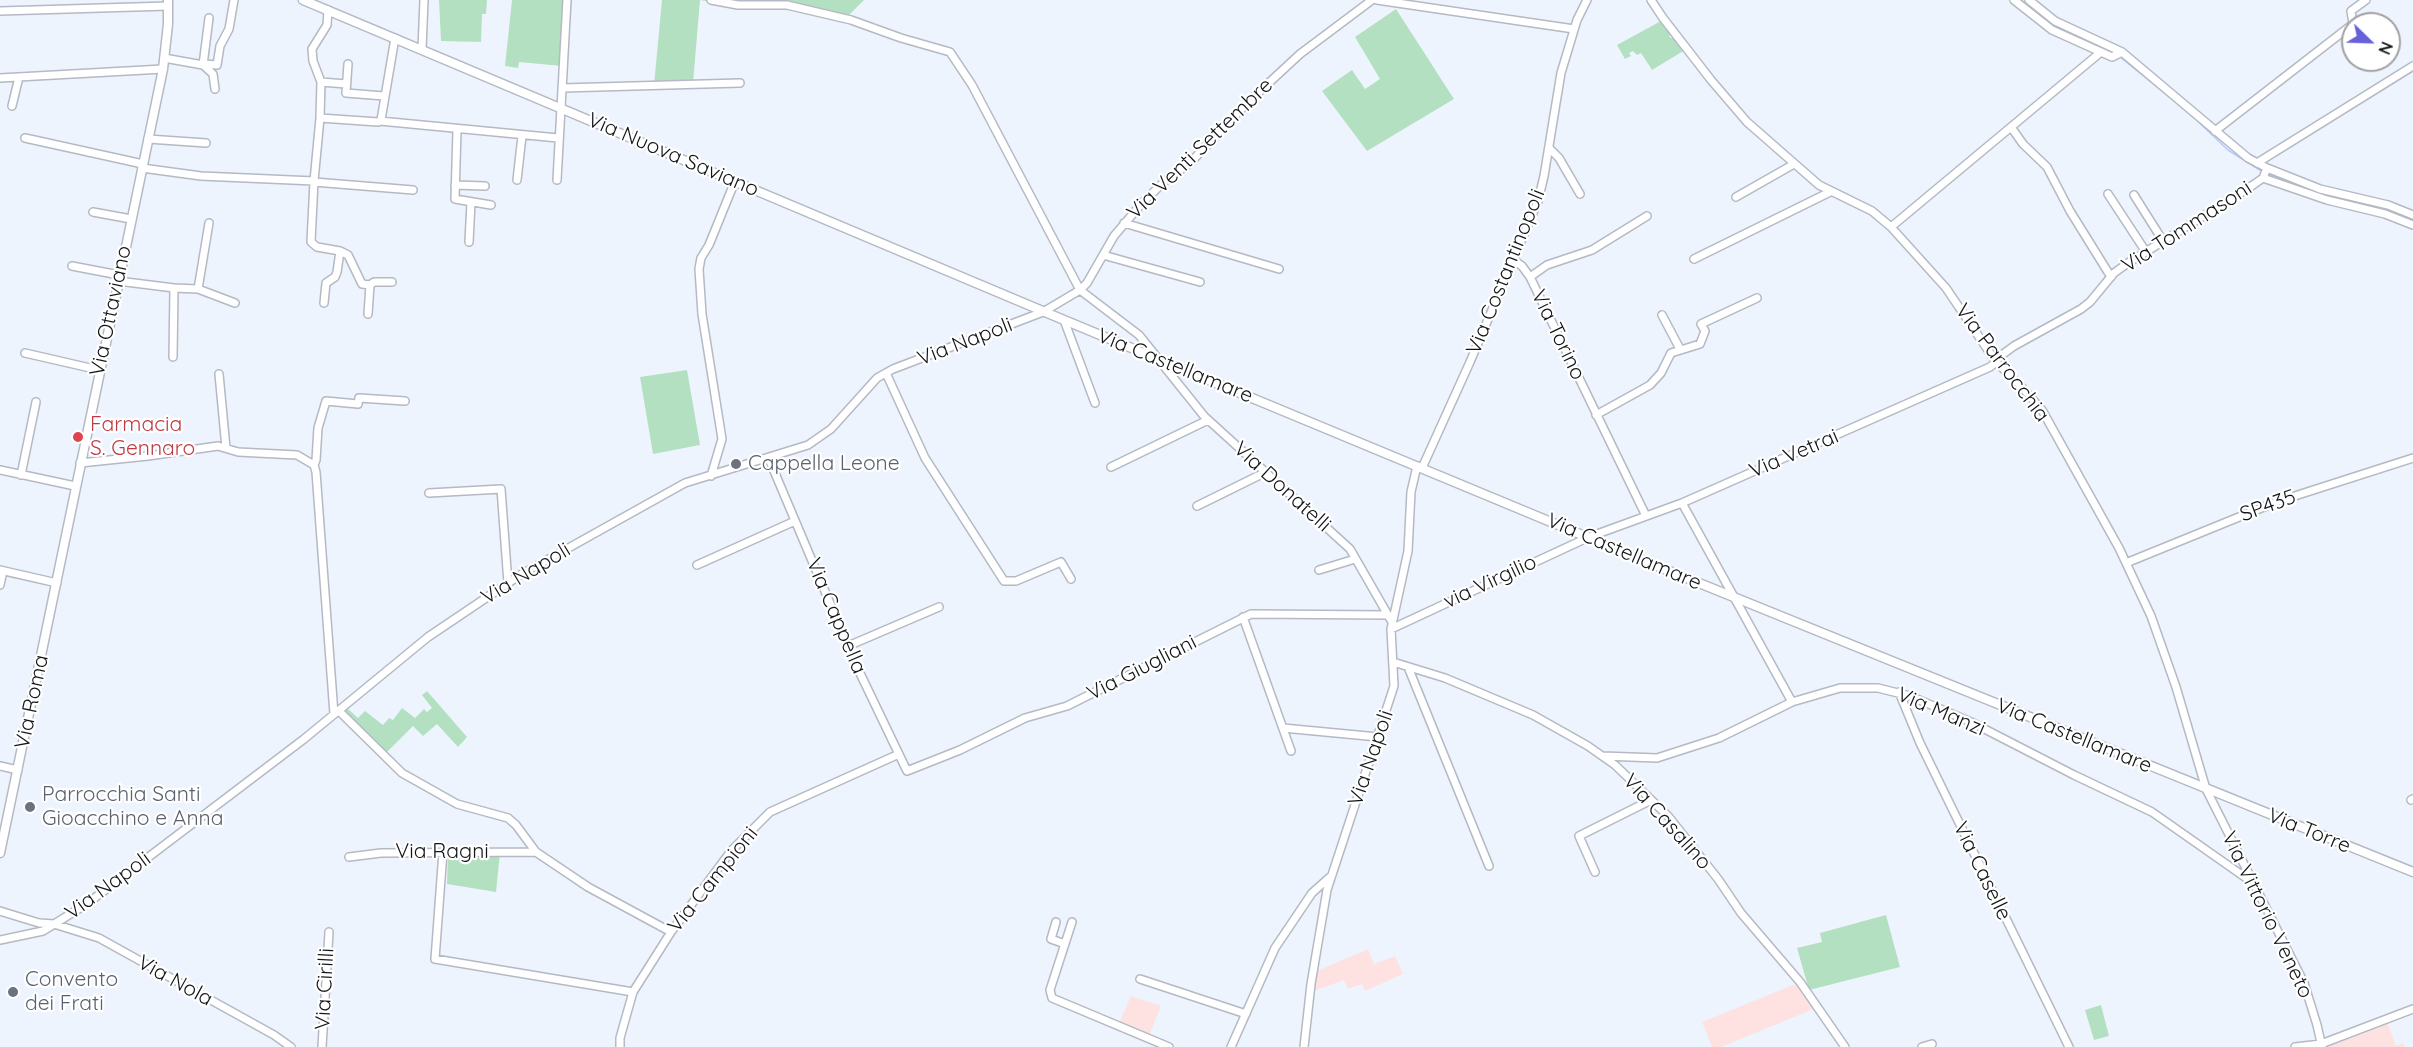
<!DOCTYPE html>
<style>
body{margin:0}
#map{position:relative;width:2413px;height:1047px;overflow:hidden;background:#eef4fe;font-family:Quicksand,sans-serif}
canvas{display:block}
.north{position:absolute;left:2341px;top:12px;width:60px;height:60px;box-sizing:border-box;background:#fff;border:2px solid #a1a1a3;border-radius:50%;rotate:113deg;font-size:16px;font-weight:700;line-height:24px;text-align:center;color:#131519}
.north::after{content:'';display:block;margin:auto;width:21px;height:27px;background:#6661db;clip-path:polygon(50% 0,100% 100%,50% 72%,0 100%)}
</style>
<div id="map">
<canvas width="2413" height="1047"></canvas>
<div class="north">N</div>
</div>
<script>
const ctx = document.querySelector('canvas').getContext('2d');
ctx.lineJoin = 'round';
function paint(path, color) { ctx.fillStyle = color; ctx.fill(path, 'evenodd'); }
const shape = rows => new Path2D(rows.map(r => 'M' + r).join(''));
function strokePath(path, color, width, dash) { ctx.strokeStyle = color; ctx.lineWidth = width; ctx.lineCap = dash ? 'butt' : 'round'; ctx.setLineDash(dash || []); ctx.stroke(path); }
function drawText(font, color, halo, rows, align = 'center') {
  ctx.font = font + ' Quicksand,sans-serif'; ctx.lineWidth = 4.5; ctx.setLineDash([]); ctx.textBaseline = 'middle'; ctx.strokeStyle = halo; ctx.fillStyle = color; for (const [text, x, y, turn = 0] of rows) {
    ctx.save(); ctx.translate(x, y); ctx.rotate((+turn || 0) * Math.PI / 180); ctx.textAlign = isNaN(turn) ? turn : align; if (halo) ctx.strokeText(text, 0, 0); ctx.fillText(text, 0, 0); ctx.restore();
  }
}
paint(shape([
 [1368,949,1374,964,1395,956,1403,974,1365,991,1362,984,1348,989,1344,980,1314,991,1317,971],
 [1798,983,1816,1008,1721,1047,1712,1047,1702,1022],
 [1131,996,1161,1006,1149,1036,1119,1023],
 [2387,1022,2396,1046,2403,1043,2405,1047,2328,1047,2328,1045]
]), '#fde2e1');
paint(shape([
 [439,0,487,0,486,14,482,14,481,42,441,41],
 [512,0,566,0,562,66,519,62,518,68,505,66],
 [662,0,864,0,849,15,796,4,794,10,774,7,737,7,700,0,693,83,654,85],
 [1396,9,1454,99,1367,151,1322,91,1352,70,1365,89,1380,79,1355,37],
 [1661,21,1672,34,1669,36,1671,38,1674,37,1685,50,1652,70,1641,53,1637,55,1633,51,1629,53,1631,56,1625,59,1617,45],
 [687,370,700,445,653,454,640,377],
 [427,691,467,737,458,747,437,724,423,736,413,726,387,752,341,711,346,707,358,718,365,711,383,725,389,718,393,720,402,708,415,718,424,709,427,712,432,708,422,695],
 [500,853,496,892,447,884,448,854],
 [1886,915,1900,967,1809,990,1797,948,1822,942,1820,933],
 [2101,1005,2109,1036,2094,1040,2085,1010]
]), '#b4e0c2');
strokePath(shape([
 [2021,0,2045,17],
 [2059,26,2106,48],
 [2120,57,2188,112,2228,150,2263,172],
 [2268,174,2335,198,2391,211,2413,219]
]), '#b1cbfd', 1.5);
const minor = shape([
 [711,0,738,5,787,5,851,20,901,38,950,52,972,85,1080,290,1139,335,1204,416,1350,549,1392,622],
 [1377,0,1574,29],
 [1651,0,1663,18,1711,80,1747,122,1819,185,1872,211,1891,227,1946,288,1996,362,2020,385,2042,410,2119,548,2151,616,2176,687,2206,789,2304,983,2317,1025,2322,1047],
 [2014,0,2052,30,2112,57,2122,52],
 [2029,0,2055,21,2122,52,2248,158,2267,168,2320,189,2388,205,2413,215],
 [0,11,168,6],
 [422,49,424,0],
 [164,58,203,65,213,74,215,89],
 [204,64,217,65,220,46,229,29,234,0],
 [348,64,346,93,384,96],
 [203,65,209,18],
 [0,78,163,69],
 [321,82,346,84],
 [562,88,740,83],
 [12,106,19,77],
 [320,118,321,82,313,61,312,49,327,25,328,10],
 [380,121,558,138],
 [2011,127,2023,144,2047,167,2070,211,2111,277],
 [457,130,455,199,491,205],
 [2215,131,2353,24,2351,11,2366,0],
 [25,138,143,164],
 [148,139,206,143],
 [1549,148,1559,158,1580,194],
 [2257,163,2413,66],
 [142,168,201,176,314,181,320,118,378,122,381,120,395,38],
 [2263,178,2327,200,2385,214,2413,225],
 [517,180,522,136],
 [557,180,567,0],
 [314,181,311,242,317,247,340,251,348,255,362,284,370,285,368,314],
 [314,182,413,190],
 [455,185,485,186],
 [2108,194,2146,252],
 [2134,195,2163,241],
 [1736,197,1794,164],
 [93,212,131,219],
 [1124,223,1279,269],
 [1891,227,2101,52],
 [469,242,471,202],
 [1103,255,1200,282],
 [1694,259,1830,192],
 [1513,260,1522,266,1530,277,1646,516],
 [72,266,119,275],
 [1530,277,1547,265,1592,250,1647,216],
 [118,281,174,288],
 [370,285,374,282,392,282],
 [198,289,209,223],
 [324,303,326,283,335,277,337,272,340,251],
 [1662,315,1680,349],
 [1064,320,1095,403],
 [25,353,99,370],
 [173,357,174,288,198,289,235,303],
 [886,373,925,458,1004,581,1016,581,1061,562,1071,579],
 [219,374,226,448],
 [1596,415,1650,385,1661,373,1671,353,1700,344,1705,331,1701,324,1757,298],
 [769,459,857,667,907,771,960,750,1025,718,1067,706,1251,614,1388,615],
 [80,463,148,456,218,446,238,452,297,455,314,465,316,472,334,714],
 [314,465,316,460,318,428,326,401,358,404,359,398,405,401],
 [1111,467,1208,420],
 [1422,468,1470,362,1538,201,1544,176,1561,73,1577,20,1587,0],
 [0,470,75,486],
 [21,475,36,402],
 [711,476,722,439,702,314,699,269,701,258,709,245,735,181],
 [429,493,501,489,508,583],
 [1682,503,1792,702],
 [1197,506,1266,472],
 [2126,563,2276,502,2413,458],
 [697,565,795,521],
 [0,570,57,583],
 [1319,570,1355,559],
 [0,585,3,571],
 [1243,617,1291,751],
 [1391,629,1589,537,1682,503,1990,367,1996,362,1999,357,2014,346,2081,309,2090,302,2114,273,2128,263,2253,185,2263,178,2267,168],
 [848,646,939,607],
 [1393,662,1445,678,1533,715,1588,746,1615,765,1668,816,1718,879,1741,913,1800,982,1845,1047],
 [1408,667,1489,866],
 [1899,692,1920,743,2069,1047],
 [339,711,402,773,457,804,508,818,516,825,536,852],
 [1283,728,1378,737],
 [1603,756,1657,758,1719,738,1792,702,1840,688,1878,688,1910,696,1971,722,2074,775,2152,812,2249,880],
 [0,766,18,770],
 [2411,800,2413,799],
 [443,852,435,959,633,992],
 [349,857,381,853,536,852,588,887,671,932],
 [1595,872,1579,836,1651,800],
 [0,911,39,923,54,924,99,938,274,1035,291,1047],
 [1056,922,1051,939,1065,944],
 [1072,922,1050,990,1052,998,1169,1047],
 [0,940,43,931,88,903,304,739,428,637,520,575,685,483,808,445,831,429,877,378,893,369,1043,312,1080,290,1087,283,1114,236,1143,202,1165,181,1190,163,1246,104,1300,54,1372,0],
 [1140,979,1246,1014],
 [322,1047,329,932],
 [620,1047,620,1038,633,992,671,932,731,851,770,812,899,754],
 [1231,1047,1275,948,1312,893,1330,877],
 [1304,1047,1311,984,1327,890,1394,686,1391,629,1408,551,1411,492,1417,466],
 [1922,1047,1932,1044],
 [2295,1047,2321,1044,2413,1009]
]);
const major = shape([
 [303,0,1064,320,1657,566,2413,872],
 [0,853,163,69,168,24,168,0]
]);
strokePath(minor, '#b4b9c3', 10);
strokePath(major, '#b4b9c3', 11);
strokePath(minor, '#fff', 7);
strokePath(major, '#fff', 8);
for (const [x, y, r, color] of [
 [78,437,6,"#e0444e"],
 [736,464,6,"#6b7280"],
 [30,807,6,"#6b7280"],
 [13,992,6,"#6b7280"]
]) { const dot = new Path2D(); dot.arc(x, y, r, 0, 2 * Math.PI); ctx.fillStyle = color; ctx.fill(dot); strokePath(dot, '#fff', 2); }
drawText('21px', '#131519', '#fff', [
 ["Via Venti Settembre",1200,149,-44],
 ["Via Nuova Saviano",673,155,23],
 ["Via Tommasoni",2187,227,-33],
 ["Via Costantinopoli",1506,272,-68],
 ["Via Ottaviano",111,311,-78],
 ["Via Torino",1558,335,64],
 ["Via Napoli",965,342,-21],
 ["Via Parrocchia",2002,363,53],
 ["Via Castellamare",1175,366,22],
 ["Via Vetrai",1794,454,-23],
 ["Via Donatelli",1282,487,42],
 ["SP435",2268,506,-20],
 ["Via Castellamare",1624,552,23],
 ["Via Napoli",526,574,-31],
 ["via Virgilio",1490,582,-25],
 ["Via Cappella",836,616,67],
 ["Via Giugliani",1142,668,-27],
 ["Via Roma",32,702,-78],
 ["Via Manzi",1941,712,23],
 ["Via Castellamare",2074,736,22],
 ["Via Napoli",1371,758,-71],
 ["Via Casalino",1667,822,48],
 ["Via Torre",2309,831,22],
 ["Via Ragni",442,852],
 ["Via Caselle",1982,871,64],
 ["Via Campioni",713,880,-51],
 ["Via Napoli",108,886,-36],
 ["Via Vittorio Veneto",2267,915,64],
 ["Via Nola",175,981,29],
 ["Via Cirilli",325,989,-87]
]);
drawText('21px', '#be3a42', '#fff', [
 ["Farmacia",90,425],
 ["S. Gennaro",90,449]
], 'left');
drawText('21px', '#5b616d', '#fff', [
 ["Cappella Leone",748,464],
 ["Parrocchia Santi",42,795],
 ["Gioacchino e Anna",42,819],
 ["Convento",25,980],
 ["dei Frati",25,1004]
], 'left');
</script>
